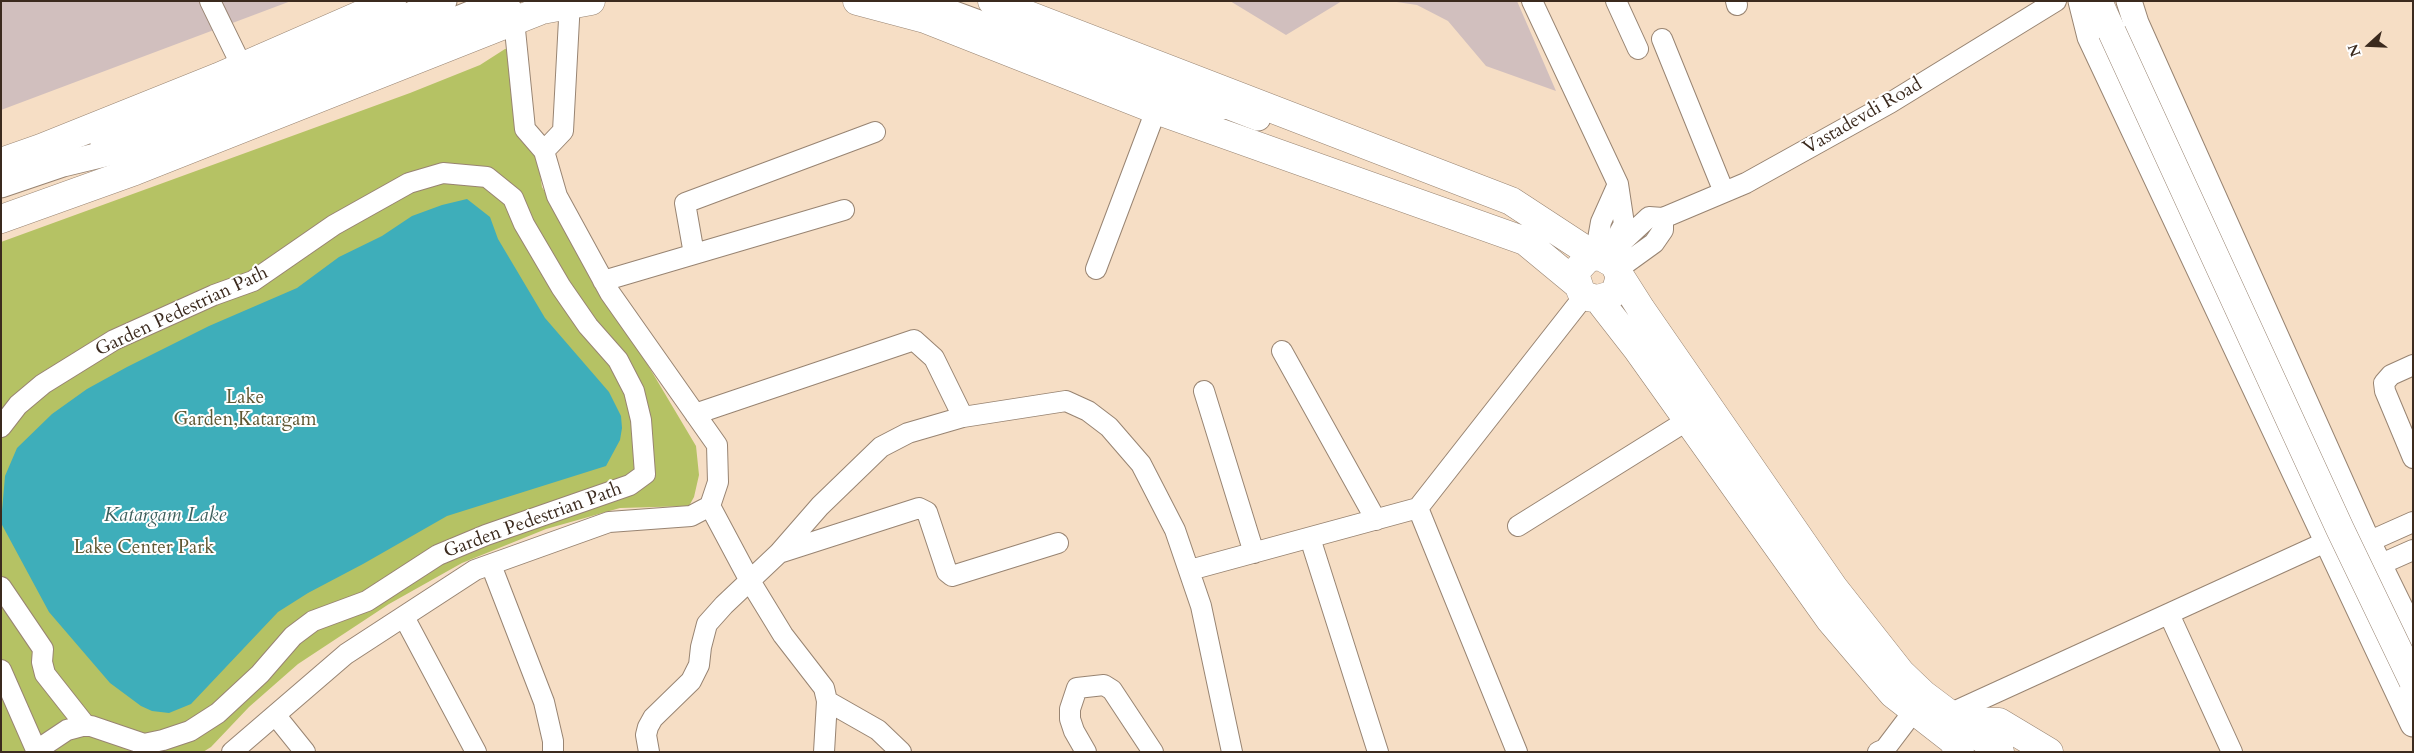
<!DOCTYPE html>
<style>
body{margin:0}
#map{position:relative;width:2414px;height:753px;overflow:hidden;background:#f6dec5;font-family:Cardo,serif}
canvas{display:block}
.frame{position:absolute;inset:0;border:2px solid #3b2a1e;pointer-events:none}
.north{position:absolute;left:2344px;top:20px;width:50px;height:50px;-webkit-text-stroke:4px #fff;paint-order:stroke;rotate:250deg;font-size:14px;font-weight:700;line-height:20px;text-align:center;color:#3b2a1e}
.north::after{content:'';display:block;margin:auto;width:18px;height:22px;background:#3b2a1e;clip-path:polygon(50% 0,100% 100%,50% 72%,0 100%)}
</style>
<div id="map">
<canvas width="2414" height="753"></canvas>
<div class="frame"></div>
<div class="north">N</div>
</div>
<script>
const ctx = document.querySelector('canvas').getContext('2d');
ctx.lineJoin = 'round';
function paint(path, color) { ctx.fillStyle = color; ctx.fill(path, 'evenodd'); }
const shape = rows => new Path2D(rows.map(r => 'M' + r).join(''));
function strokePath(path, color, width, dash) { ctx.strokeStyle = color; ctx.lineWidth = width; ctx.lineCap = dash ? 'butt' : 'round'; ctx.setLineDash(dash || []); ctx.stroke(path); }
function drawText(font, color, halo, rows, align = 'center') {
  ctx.font = font + ' Cardo,serif'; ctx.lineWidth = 4; ctx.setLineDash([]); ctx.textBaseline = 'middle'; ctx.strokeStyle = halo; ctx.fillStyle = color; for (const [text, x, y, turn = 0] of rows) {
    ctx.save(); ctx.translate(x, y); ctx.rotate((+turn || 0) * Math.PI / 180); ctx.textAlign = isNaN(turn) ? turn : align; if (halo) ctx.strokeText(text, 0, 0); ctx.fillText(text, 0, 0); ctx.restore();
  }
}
paint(shape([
 [1,1,291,1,1,110],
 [1230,1,1342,1,1286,35],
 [1390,1,1517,1,1556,91,1486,66,1448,21,1417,5]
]), '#d1bfbe');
paint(shape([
 [520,47,528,62,532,118,542,187,696,446,699,475,694,497,689,506,620,508,546,529,462,563,389,604,298,664,249,707,211,747,203,752,1,752,1,242,410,93,480,65,505,49]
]), '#b5c264');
paint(shape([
 [467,199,490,217,498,239,545,318,609,392,621,416,622,428,620,440,606,466,447,516,363,564,308,593,278,612,191,704,169,713,152,711,141,706,110,683,49,612,1,523,5,476,17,448,52,414,87,389,127,367,209,326,297,288,339,257,382,236,412,216,442,205]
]), '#3eaeba');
const minor = shape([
 [210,1,248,79],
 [1532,1,1618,184,1624,224,1613,244],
 [1616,1,1638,49],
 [1736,1,1737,5],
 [1662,39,1724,192],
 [544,151,563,131,570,1],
 [694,254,685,203,875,132],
 [1595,256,1601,222,1618,184],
 [1606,257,1649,217,1663,218,1746,183,1890,103,2056,1],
 [1096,269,1156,110],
 [1618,269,1654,243,1663,230,1663,218],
 [603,281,844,210],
 [1282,351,1376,520],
 [2413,365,2391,375,2384,383,2385,391,2413,458],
 [1204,391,1254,553],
 [695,414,914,340,934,358,963,417],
 [1,427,18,405,43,384,114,340,214,295,253,281,334,225,409,183,443,173,487,177,513,198,524,224,561,287,588,326,618,360,634,391,641,420,645,474,630,485,486,535,438,555,367,601,313,621,293,636,260,674,218,713,190,731,163,740,144,744,91,726,82,726,67,730,37,750],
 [710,506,750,581,783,635,824,688,827,701,824,752],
 [1518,526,1688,420],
 [1310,538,1378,752],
 [2368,542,2413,522],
 [779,553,919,508,927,512,947,572,952,576,1058,543],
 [491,565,544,702,553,741,553,752],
 [2379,565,2413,550],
 [1190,570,1418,508],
 [1,587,43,649,42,662,45,674,86,726],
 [2169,614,2232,752],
 [404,617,476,752],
 [1,670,37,752],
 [827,701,878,730,901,752],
 [1949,714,2341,535],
 [276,716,305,752],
 [232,752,346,654,475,570,609,522,691,516,710,506,718,482,717,445,610,293,557,196,544,151,525,129,513,10],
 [649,752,646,735,648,727,653,718,691,681,699,665,701,647,707,624,724,605,779,553,820,506,881,447,908,433,963,417,1066,401,1088,411,1109,427,1141,464,1175,530,1201,606,1232,752],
 [1086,752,1074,731,1070,719,1070,709,1077,688,1104,685,1112,690,1153,752],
 [1517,752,1418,508,1585,295],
 [1878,752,1885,749,1913,712]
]);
const major = shape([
 [919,1,1210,108,1227,106,1258,118],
 [2081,1,2090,37,2413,724],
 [2129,1,2136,23,2366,538,2413,634],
 [103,144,145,123,444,1],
 [1,185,63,164,154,142,502,1]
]);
const highway = shape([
 [857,1,925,19,1156,110,1525,241,1577,284],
 [992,1,1511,201,1595,256],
 [2098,1,2112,32],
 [1,162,41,148,218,77,392,1],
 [1,219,135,171,542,10,591,1],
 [1620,276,1616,290,1611,295,1598,299,1588,297,1581,292,1576,277,1578,269,1588,258,1600,256,1614,264,1620,276,1641,309,1834,588,1901,673,1923,694,2000,752],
 [1598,299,1637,349,1830,620,1893,694,1952,740,1960,752],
 [1958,721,1999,722,2049,752]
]);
strokePath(minor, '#988472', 22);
strokePath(major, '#988472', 27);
strokePath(highway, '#988472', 29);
strokePath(minor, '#fff', 20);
strokePath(major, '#fff', 25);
strokePath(highway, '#fff', 28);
const highwayBridge = shape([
 [2112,32,2340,529,2413,681]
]);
strokePath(highwayBridge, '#988472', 29, []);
strokePath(highwayBridge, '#fff', 28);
drawText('19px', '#3b2a1e', '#fff', [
 ["Vastadevdi Road",1863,117,-30],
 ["Garden Pedestrian Path",182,312,-25],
 ["Garden Pedestrian Path",533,521,-20]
]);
drawText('19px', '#605833', '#fff', [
 ["Lake",245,399],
 ["Garden,Katargam",245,421],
 ["Lake Center Park",144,549]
]);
drawText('italic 20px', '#3c5f5c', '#fff', [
 ["Katargam Lake",165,516]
]);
</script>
